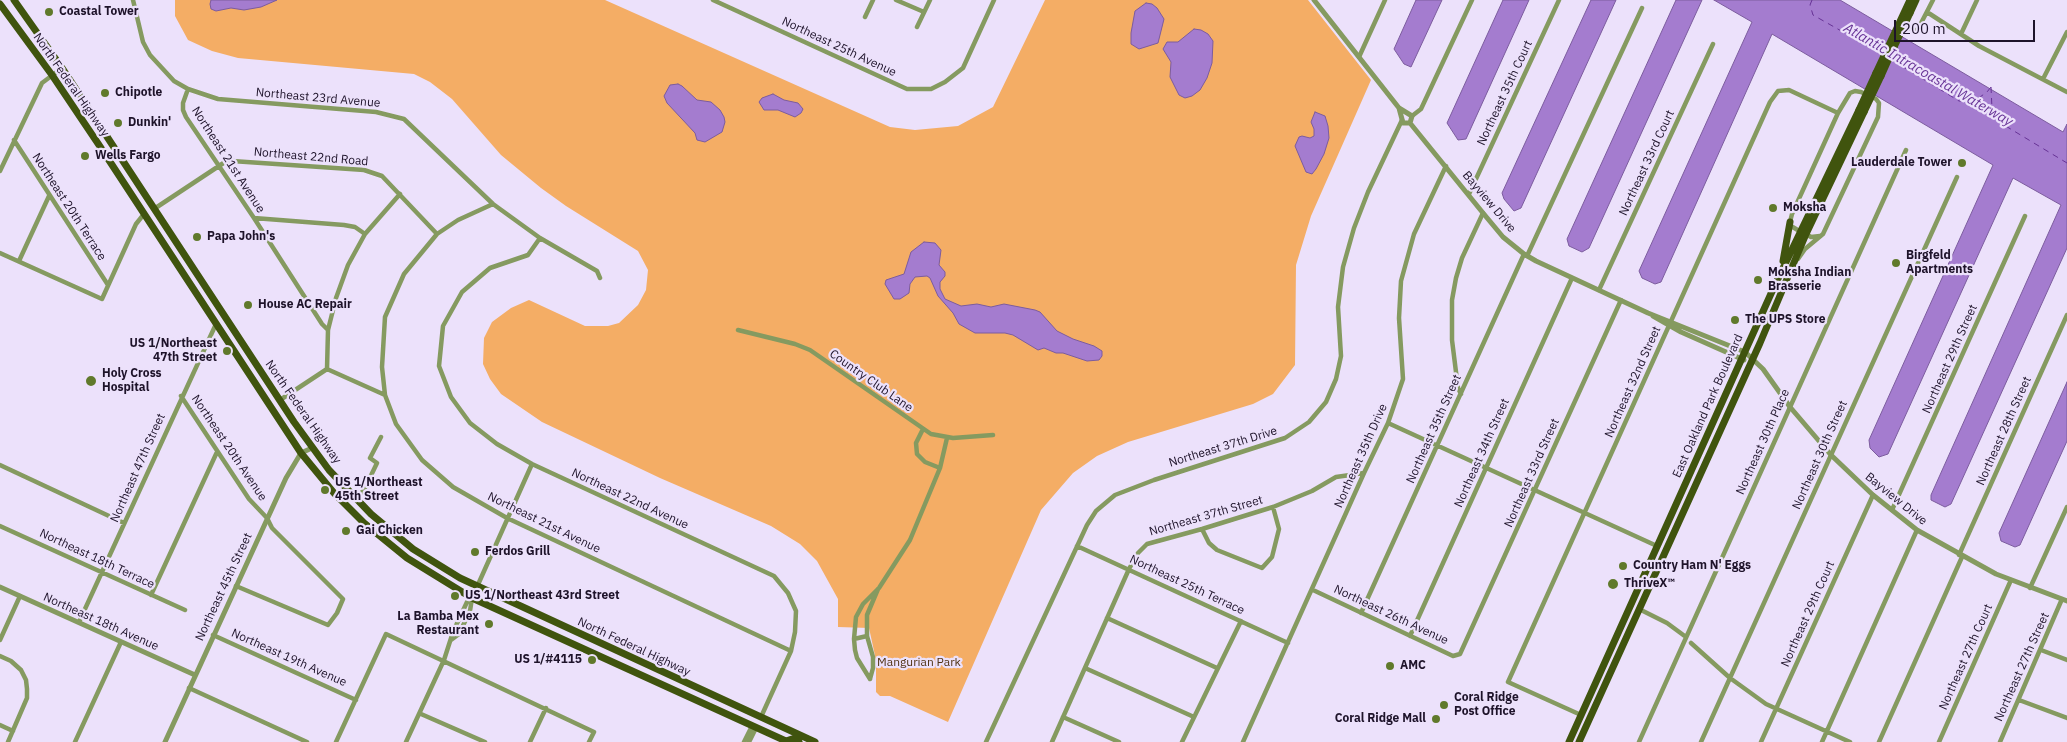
<!DOCTYPE html>
<meta charset="utf-8">
<style>
body{margin:0}
#map{position:relative;width:2067px;height:742px;overflow:hidden;background:#ece1fb;font-family:"IBM Plex Sans",sans-serif}
canvas{display:block}
.scale{position:absolute;left:1894px;top:20px;width:141px;height:22px;box-sizing:border-box;border:2px solid #1e132a;border-top:0;padding-left:6px;font-size:15px;line-height:18px;white-space:nowrap;color:#1e132a;-webkit-text-stroke:4px #ece1fb;paint-order:stroke}
</style>
<div id="map">
<canvas width="2067" height="742"></canvas>
<div class="scale">200 m</div>
</div>
<script>
const ctx = document.querySelector('canvas').getContext('2d');
ctx.lineJoin = 'round';
function paint(path, color) { ctx.fillStyle = color; ctx.fill(path, 'evenodd'); }
const shape = rows => new Path2D(rows.map(r => 'M' + r).join(''));
function strokePath(path, color, width, dash) { ctx.strokeStyle = color; ctx.lineWidth = width; ctx.lineCap = dash ? 'butt' : 'round'; ctx.setLineDash(dash || []); ctx.stroke(path); }
function drawText(font, color, halo, rows, align = 'center') {
  ctx.font = font + ' "IBM Plex Sans",sans-serif'; ctx.lineWidth = 4.5; ctx.setLineDash([]); ctx.textBaseline = 'middle'; ctx.strokeStyle = halo; ctx.fillStyle = color; for (const [text, x, y, turn = 0] of rows) {
    ctx.save(); ctx.translate(x, y); ctx.rotate((+turn || 0) * Math.PI / 180); ctx.textAlign = isNaN(turn) ? turn : align; if (halo) ctx.strokeText(text, 0, 0); ctx.fillText(text, 0, 0); ctx.restore();
  }
}
paint(shape([
 [175,0,605,0,890,127,915,130,958,126,993,107,1045,0,1308,0,1371,80,1311,216,1296,265,1295,365,1273,394,1253,404,1128,442,1097,456,1073,473,1041,510,948,722,890,696,880,696,876,692,876,660,869,628,838,627,838,599,817,561,800,544,771,526,660,478,542,422,501,394,490,379,483,364,484,338,492,322,511,308,529,300,585,326,608,326,619,323,638,305,646,290,648,270,638,251,566,206,541,188,501,155,452,99,430,82,414,74,238,58,212,51,188,40,175,16]
]), '#f4ad65');
const water = shape([
 [211,0,277,0,261,7,244,10,231,8,216,11,211,9,210,4,211,0],
 [1416,0,1442,0,1411,67,1404,64,1394,49,1416,0],
 [1503,0,1529,0,1466,139,1458,140,1447,123,1503,0],
 [1591,0,1616,0,1521,208,1514,211,1504,199,1502,193,1591,0],
 [1676,0,1702,0,1589,248,1582,252,1569,246,1567,239,1676,0],
 [1714,0,1840,0,2063,132,2067,124,2067,248,1951,504,1945,507,1931,500,1931,495,2061,205,2013,178,1888,454,1879,457,1870,448,1869,440,1993,165,1772,34,1661,282,1655,284,1642,278,1639,271,1752,22,1714,0],
 [1146,3,1152,4,1157,8,1164,19,1158,43,1139,49,1131,44,1131,33,1135,11,1146,3],
 [1194,29,1201,30,1208,34,1213,41,1212,63,1207,78,1200,90,1192,96,1185,98,1179,95,1170,77,1171,62,1163,49,1167,42,1178,42,1194,29],
 [678,84,682,86,697,100,711,102,720,110,724,117,725,122,722,132,705,142,697,140,695,133,667,103,664,96,670,85,678,84],
 [773,94,784,100,798,103,803,109,801,113,795,117,778,110,764,110,759,102,762,98,773,94],
 [1315,112,1325,116,1328,126,1329,138,1324,154,1316,169,1312,174,1306,172,1295,146,1299,137,1302,136,1310,138,1314,136,1314,129,1311,122,1315,112],
 [924,242,935,243,941,250,939,265,945,272,945,276,940,282,940,289,945,299,961,306,977,304,991,307,1004,304,1035,310,1040,312,1057,331,1073,339,1094,346,1102,351,1102,356,1099,360,1087,361,1063,353,1056,353,1044,348,1038,350,1013,335,1005,333,975,333,959,324,953,313,938,296,930,278,927,276,915,277,910,284,909,293,900,299,894,299,885,284,886,280,904,274,911,252,924,242],
 [2067,382,2067,441,2020,545,2015,547,2001,541,1999,533,2067,382]
]);
paint(water, '#a47ccf');
strokePath(water, '#7c5c9e', 1);
strokePath(shape([
 [1812,0,1810,5,1813,15,1882,54],
 [1892,60,1959,101,1973,102,1987,92,1991,87],
 [1991,87,1992,109,2004,125,2067,163]
]), '#673396', 1, [6, 5]);
strokePath(shape([
 [133,0,143,42,150,55,174,81,188,89,183,103,183,110,186,117,254,218,322,324,328,330],
 [713,0,907,89,931,89,945,82,963,68,994,0],
 [896,0,924,12],
 [1927,12,1979,46,2067,92],
 [865,17,873,0],
 [917,27,930,0],
 [1901,30,1912,32,1918,29,1933,0],
 [1961,34,1977,0],
 [1359,57,1385,0],
 [2043,79,2067,32],
 [188,89,218,99,376,112,404,119,493,204,540,238,597,271,600,278],
 [1412,116,1421,109,1472,0],
 [14,140,108,285],
 [0,171,42,83,62,68],
 [1469,194,1559,0],
 [154,209,225,162,232,161,364,170,382,176,437,234],
 [254,218,344,225,355,227,365,234],
 [1801,232,1791,226,1790,222,1792,214,1838,113],
 [1806,234,1811,237,1820,236],
 [540,238,528,255,490,268,462,292,443,326,439,366,451,397,470,423,497,444,532,464,774,576,788,593,796,611,795,632,791,651,761,717],
 [0,253,102,299,136,224,144,214],
 [1527,256,1642,8],
 [19,261,49,196],
 [1599,290,1713,44],
 [738,330,795,344,810,350,931,434,953,438,993,435],
 [327,369,385,395,396,424,422,460,453,487,507,518,791,651],
 [327,369,328,330,336,298,348,265,365,234,400,194],
 [1461,394,1458,388,1452,340,1452,300,1456,278,1462,258,1483,213],
 [385,395,382,367,385,317,404,274,437,234,458,220,493,204],
 [181,396,249,499,267,518,272,528,343,599,337,613,328,625,236,586],
 [280,400,327,369],
 [1388,423,1657,546],
 [923,429,916,443,917,454,925,462,940,468],
 [0,465,124,523],
 [355,499,364,490,377,463,370,458,381,437],
 [1892,510,2025,216],
 [0,526,185,610],
 [1202,529,1209,543,1217,550,1262,568,1272,557,1279,529,1273,507],
 [1077,546,1288,643],
 [1959,555,2067,315],
 [2030,588,2067,507],
 [1313,590,1453,656,1460,654,1621,300],
 [151,595,217,452],
 [1639,609,1667,623,1686,637],
 [1361,613,1524,254],
 [1107,618,1217,668],
 [79,622,216,324],
 [213,635,356,700],
 [1410,636,1572,278],
 [854,639,867,636],
 [0,640,20,596],
 [451,640,459,634,470,611,472,598,532,464],
 [1691,643,1730,678,1766,704,1850,742],
 [2041,650,2067,660],
 [0,656,11,661,21,670,26,680,27,689,27,698,8,742],
 [1085,668,1194,717],
 [870,679,857,658,855,650,854,639,856,617,863,604,879,588,910,540,940,468,947,438],
 [870,679,873,668,873,657,867,636,867,615,878,589],
 [189,688,307,742],
 [2019,700,2067,718],
 [421,714,485,742],
 [1581,715,1508,682,1770,102,1778,91,1789,90,1838,113,1850,93,1855,91,1861,92,1876,99,1879,103,1878,117,1823,234,1805,249,1798,259],
 [1063,717,1119,742],
 [0,725,13,731],
 [75,742,121,642],
 [336,742,386,634,594,732,589,742],
 [406,742,444,660,453,632,467,602,472,598],
 [530,742,546,708],
 [744,742,752,726],
 [749,742,756,728],
 [986,742,1087,525,1096,511,1115,495,1154,480,1285,438,1309,422,1326,402,1336,379,1341,356,1338,307,1343,267,1354,228,1368,192,1402,120],
 [1052,742,1129,569,1138,553,1147,544,1202,529,1273,507,1312,491,1336,477,1364,473],
 [1182,742,1241,621],
 [1243,742,1364,473,1388,423,1403,379,1399,318,1401,281,1414,234,1446,166],
 [1639,742,1906,150],
 [1701,742,1957,177],
 [1761,742,1873,495],
 [1822,742,1917,530],
 [1879,742,1962,557],
 [1939,742,2011,580],
 [2000,742,2062,599]
]), '#859a60', 4.5);
strokePath(shape([
 [1314,0,1399,108,1412,116,1410,123],
 [1399,108,1403,123,1410,123,1483,213,1503,237,1524,254,1536,261,1648,313,1745,352,1763,369,1790,407,1831,455,1873,495,1917,530,1996,574,2067,601],
 [1653,316,1681,332,1744,360],
 [0,587,195,675],
 [165,742,286,478,301,453,312,448]
]), '#859a60', 5);
strokePath(shape([
 [14,0,62,68,294,422,329,470,371,514,413,549,460,578,815,742],
 [0,4,52,75,99,145,301,453,334,493,364,523,407,558,472,598,788,742],
 [1910,13,1916,0],
 [1876,73,1910,0],
 [1881,76,1894,47],
 [1783,261,1790,222],
 [786,741,792,739,799,742],
 [1569,742,1774,287,1859,110],
 [1579,742,1760,343,1806,234,1864,112]
]), '#40540e', 7);
strokePath(shape([
 [1894,47,1910,13],
 [1859,110,1876,73],
 [1864,112,1881,76]
]), '#40540e', 7);
for (const [x, y, r, color] of [
 [49,12,5,"#60792b"],
 [105,93,5,"#60792b"],
 [118,123,5,"#60792b"],
 [85,156,5,"#60792b"],
 [1962,163,5,"#60792b"],
 [1773,208,5,"#60792b"],
 [197,237,5,"#60792b"],
 [1896,263,5,"#60792b"],
 [1758,280,5,"#60792b"],
 [248,305,5,"#60792b"],
 [1735,320,5,"#60792b"],
 [227,351,5,"#60792b"],
 [91,381,6,"#60792b"],
 [325,490,5,"#60792b"],
 [346,531,5,"#60792b"],
 [475,552,5,"#60792b"],
 [1623,566,5,"#60792b"],
 [1613,584,6,"#60792b"],
 [455,596,5,"#60792b"],
 [489,624,5,"#60792b"],
 [592,660,5,"#60792b"],
 [1390,666,5,"#60792b"],
 [1444,705,5,"#60792b"],
 [1436,719,5,"#60792b"]
]) { const dot = new Path2D(); dot.arc(x, y, r, 0, 2 * Math.PI); ctx.fillStyle = color; ctx.fill(dot); strokePath(dot, '#ece1fb', 2); }
drawText('bold 12px', '#1e132a', '#ece1fb', [
 ["Coastal Tower",59,12],
 ["Chipotle",115,93],
 ["Dunkin'",128,123],
 ["Wells Fargo",95,156],
 ["Lauderdale Tower",1952,163,"right"],
 ["Moksha",1783,208],
 ["Papa John's",207,237],
 ["Birgfeld",1906,256],
 ["Apartments",1906,270],
 ["Moksha Indian",1768,273],
 ["Brasserie",1768,287],
 ["House AC Repair",258,305],
 ["The UPS Store",1745,320],
 ["US 1/Northeast",217,344,"right"],
 ["47th Street",217,358,"right"],
 ["Holy Cross",102,374],
 ["Hospital",102,388],
 ["US 1/Northeast",335,483],
 ["45th Street",335,497],
 ["Gai Chicken",356,531],
 ["Ferdos Grill",485,552],
 ["Country Ham N' Eggs",1633,566],
 ["ThriveX™",1624,584],
 ["US 1/Northeast 43rd Street",465,596],
 ["La Bamba Mex",479,617,"right"],
 ["Restaurant",479,631,"right"],
 ["US 1/#4115",582,660,"right"],
 ["AMC",1400,666],
 ["Coral Ridge",1454,698],
 ["Post Office",1454,712],
 ["Coral Ridge Mall",1426,719,"right"]
], 'left');
drawText('12px', '#1e132a', '#ece1fb', [
 ["Northeast 25th Avenue",839,47,25],
 ["North Federal Highway",71,85,55],
 ["Northeast 35th Court",1505,93,-65],
 ["Northeast 23rd Avenue",318,98,5],
 ["Northeast 22nd Road",311,157,5],
 ["Northeast 21st Avenue",228,160,57],
 ["Northeast 33rd Court",1647,163,-65],
 ["Bayview Drive",1489,202,50],
 ["Northeast 20th Terrace",69,207,57],
 ["Northeast 29th Street",1950,359,-66],
 ["Country Club Lane",871,381,35],
 ["Northeast 32nd Street",1633,382,-66],
 ["East Oakland Park Boulevard",1708,406,-66],
 ["North Federal Highway",303,412,55],
 ["Northeast 35th Street",1434,429,-66],
 ["Northeast 28th Street",2004,431,-66],
 ["Northeast 30th Place",1763,442,-66],
 ["Northeast 37th Drive",1223,447,-17],
 ["Northeast 20th Avenue",229,448,56],
 ["Northeast 34th Street",1482,453,-66],
 ["Northeast 30th Street",1820,455,-66],
 ["Northeast 35th Drive",1361,456,-66],
 ["Northeast 47th Street",138,468,-66],
 ["Northeast 33rd Street",1532,473,-66],
 ["Northeast 22nd Avenue",630,499,25],
 ["Bayview Drive",1896,499,39],
 ["Northeast 37th Street",1206,516,-16],
 ["Northeast 21st Avenue",544,523,26],
 ["Northeast 18th Terrace",97,559,25],
 ["Northeast 25th Terrace",1187,585,25],
 ["Northeast 45th Street",224,587,-65],
 ["Northeast 29th Court",1808,614,-66],
 ["Northeast 26th Avenue",1391,615,25],
 ["Northeast 18th Avenue",101,622,24],
 ["North Federal Highway",634,647,25],
 ["Northeast 27th Court",1966,657,-66],
 ["Northeast 19th Avenue",289,658,24],
 ["Northeast 27th Street",2022,667,-66]
]);
drawText('12px', '#513313', '#ece1fb', [
 ["Mangurian Park",919,663]
]);
drawText('italic 14px', '#673396', '#ece1fb', [
 ["Atlantic Intracoastal Waterway",1928,75,30]
]);
</script>
